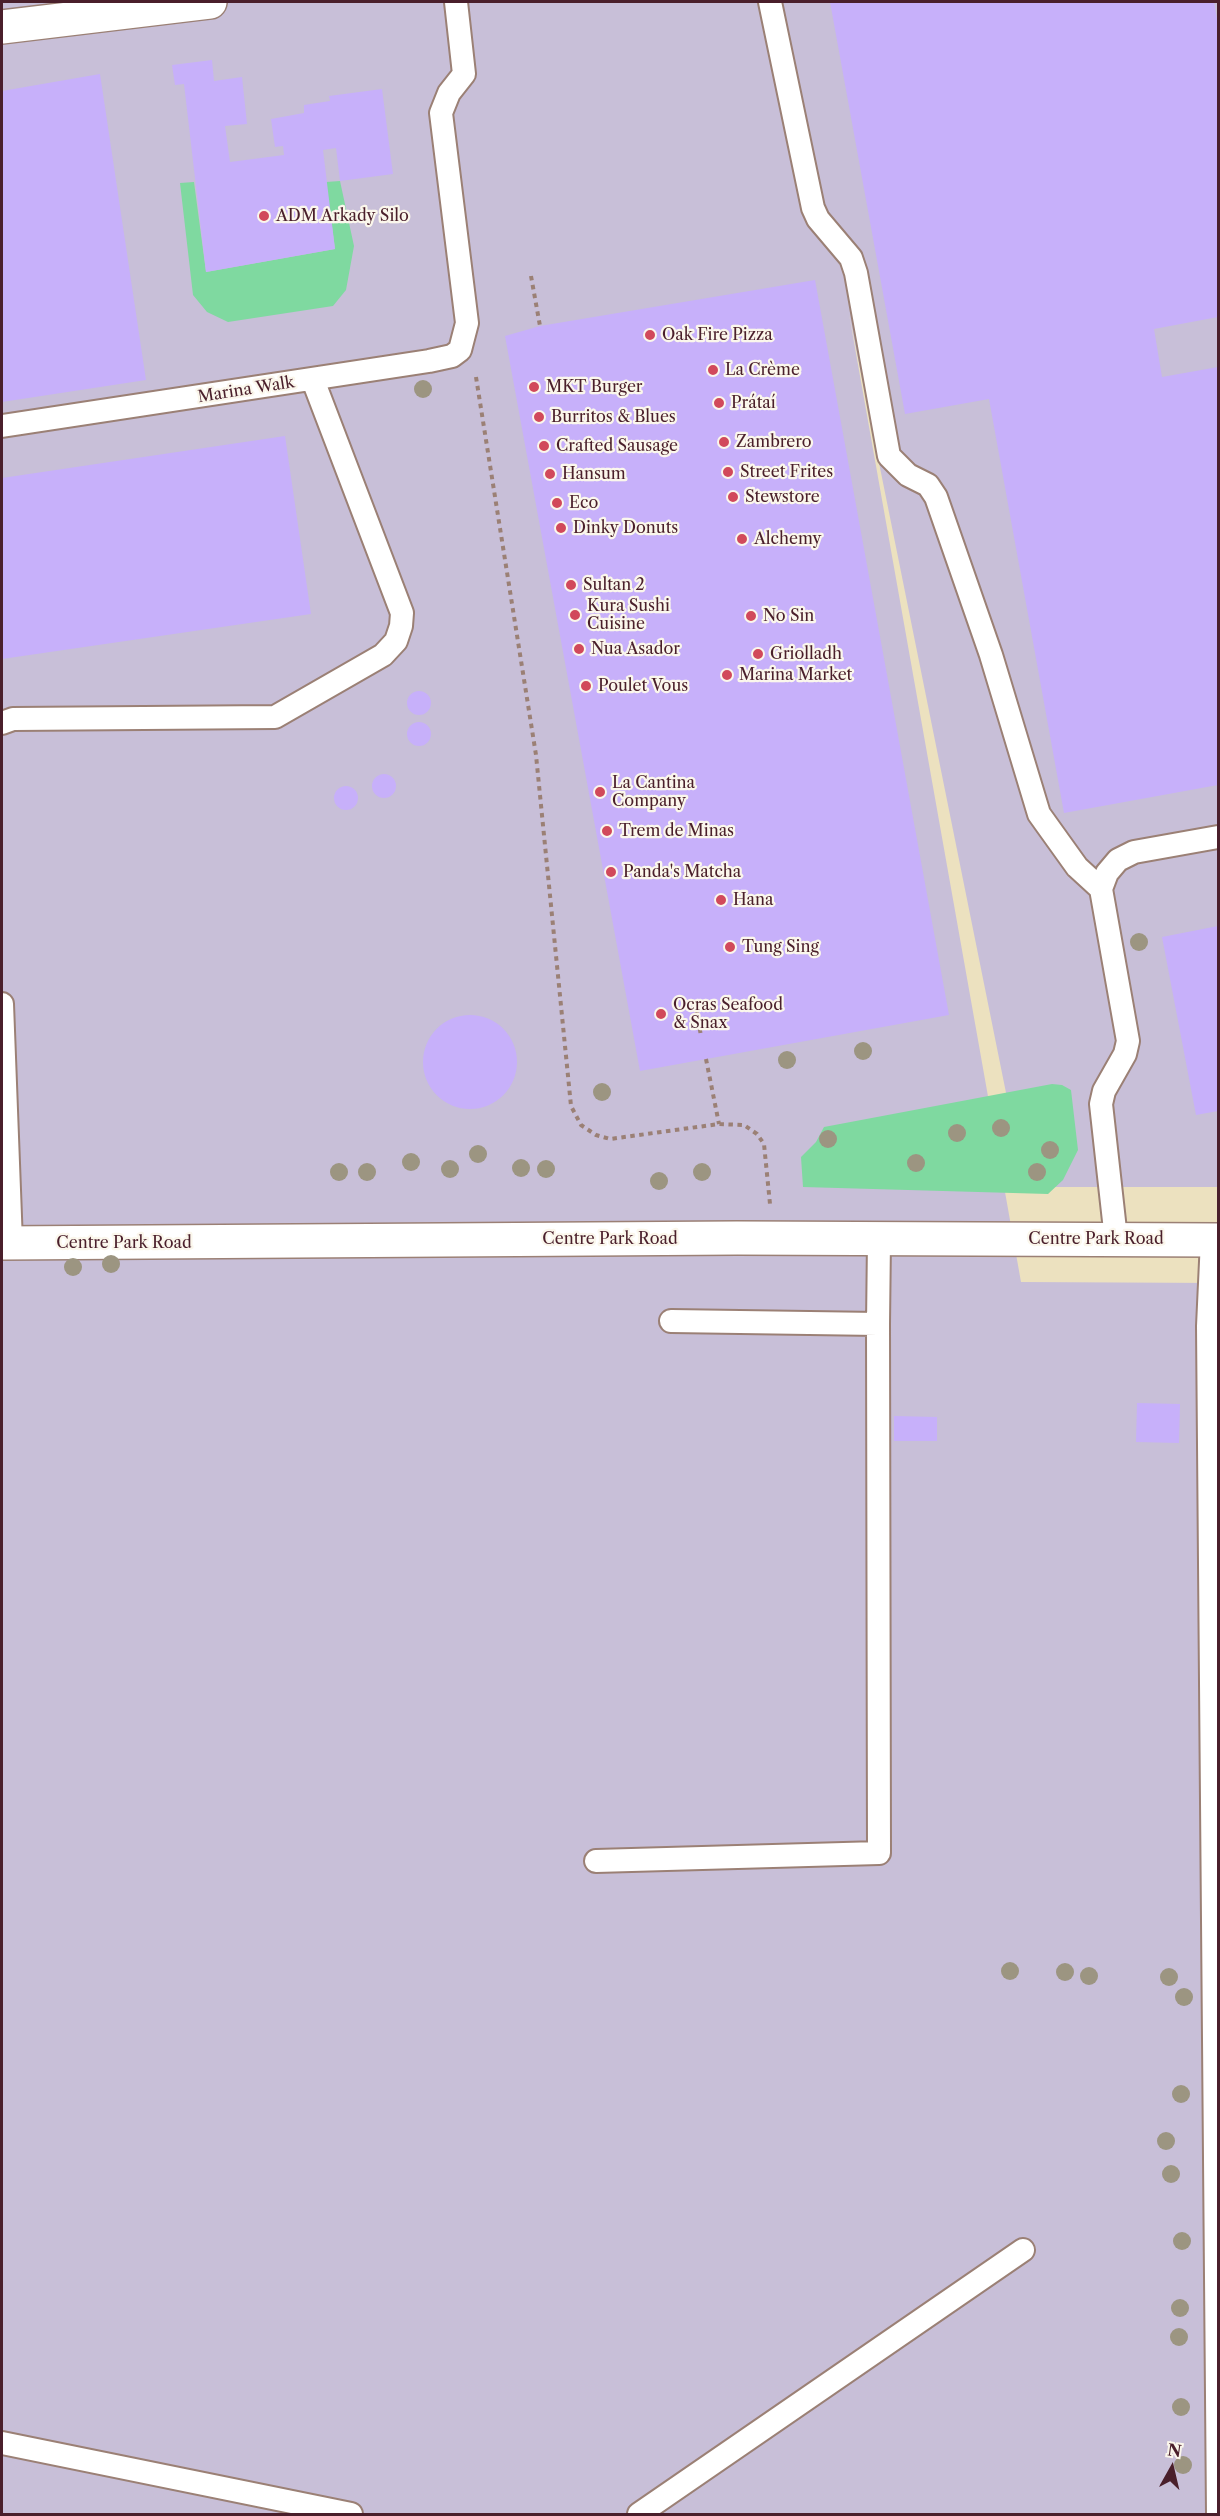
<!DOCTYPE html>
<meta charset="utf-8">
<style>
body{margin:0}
#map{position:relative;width:1220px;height:2516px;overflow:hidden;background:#ece1bf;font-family:"Libre Caslon Text",serif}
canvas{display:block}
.frame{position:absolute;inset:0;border:3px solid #4a1f2b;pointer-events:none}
.north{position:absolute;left:1142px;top:2438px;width:60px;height:60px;-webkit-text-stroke:4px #fbf7ec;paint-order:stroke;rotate:8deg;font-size:16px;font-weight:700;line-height:24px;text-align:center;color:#4a1f2b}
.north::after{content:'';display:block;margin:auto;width:21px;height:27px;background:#4a1f2b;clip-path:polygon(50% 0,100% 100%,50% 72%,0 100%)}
</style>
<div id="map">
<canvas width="1220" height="2516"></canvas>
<div class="frame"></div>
<div class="north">N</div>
</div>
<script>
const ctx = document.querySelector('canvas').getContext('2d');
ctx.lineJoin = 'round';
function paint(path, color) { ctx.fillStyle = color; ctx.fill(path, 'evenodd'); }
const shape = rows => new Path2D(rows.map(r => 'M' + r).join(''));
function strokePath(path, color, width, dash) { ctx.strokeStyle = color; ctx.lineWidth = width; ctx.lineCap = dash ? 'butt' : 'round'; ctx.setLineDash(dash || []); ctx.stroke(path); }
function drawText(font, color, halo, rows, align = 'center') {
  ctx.font = font + ' "Libre Caslon Text",serif'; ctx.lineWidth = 4.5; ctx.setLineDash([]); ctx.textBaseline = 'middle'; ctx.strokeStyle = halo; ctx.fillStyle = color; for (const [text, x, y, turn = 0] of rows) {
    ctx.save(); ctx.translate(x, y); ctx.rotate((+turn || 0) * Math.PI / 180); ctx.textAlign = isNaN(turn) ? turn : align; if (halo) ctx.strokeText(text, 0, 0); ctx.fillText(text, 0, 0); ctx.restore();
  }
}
paint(shape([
 [2,2,1218,2,1218,1187,1025,1187,849,314,1021,1282,1218,1283,1218,2514,2,2514]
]), '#c8bfd8');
paint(shape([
 [340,181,354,246,346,290,333,306,228,322,207,312,193,295,180,183,194,182,206,272,335,249,326,182],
 [1052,1084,1062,1085,1071,1090,1078,1150,1063,1180,1048,1194,803,1187,801,1157,816,1142,824,1127]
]), '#7fd9a0');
paint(shape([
 [830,2,1214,2,1218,25,1218,317,1154,329,1162,377,1218,367,1218,785,1064,813,989,399,905,414],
 [212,60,214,81,242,77,247,124,225,126,230,162,284,155,283,146,275,147,271,119,304,113,304,105,330,101,329,96,382,89,393,174,340,181,336,148,323,150,335,249,206,272,184,84,175,85,172,65],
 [100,74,146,380,2,402,2,91],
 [815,280,949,1015,640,1071,505,336,540,326],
 [285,436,311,614,2,659,2,478],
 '407 703a12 12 0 1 1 24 0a12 12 0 1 1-24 0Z',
 '407 734a12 12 0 1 1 24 0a12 12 0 1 1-24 0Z',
 '372 786a12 12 0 1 1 24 0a12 12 0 1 1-24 0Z',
 '334 798a12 12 0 1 1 24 0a12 12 0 1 1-24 0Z',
 [1218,926,1218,1111,1196,1115,1162,937],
 '423 1062a47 47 0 1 1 94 0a47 47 0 1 1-94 0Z',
 [1137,1403,1180,1404,1179,1443,1136,1442],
 [894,1416,937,1417,937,1441,894,1441]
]), '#c7b0fa');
const service = shape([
 [770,2,813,208,818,219,851,258,856,273,889,456,908,475,928,485,936,497,991,655,1039,814,1077,867,1101,889,1107,873,1118,860,1134,852,1218,837],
 [2,426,429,361,452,356,460,350,467,323,441,113,449,93,464,74,456,2],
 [2,723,13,719,275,717,383,655,396,641,401,626,402,613,313,380],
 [1101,889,1128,1041,1125,1054,1104,1091,1101,1104,1116,1239],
 [2,1004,11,1243],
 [1212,1240,1208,1326,1218,2514],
 [878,1324,879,1240],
 [596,1861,879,1853,878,1324,671,1321],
 [2,2443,351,2514],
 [639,2514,1023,2250]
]);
const minor = shape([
 [2,27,210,2]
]);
const tertiary = shape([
 [2,1243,737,1238,1218,1240]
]);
strokePath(service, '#9b8075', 26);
strokePath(minor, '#9b8075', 36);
strokePath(tertiary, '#9b8075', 36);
strokePath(shape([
 [531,276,540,326],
 [476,377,536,755,571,1106,581,1125,596,1135,610,1139,719,1124,744,1125,757,1134,764,1144,770,1204],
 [695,1002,701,1036],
 [706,1059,719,1124]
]), '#9b8075', 4, [4.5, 4.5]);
strokePath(service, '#fff', 22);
strokePath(minor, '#fff', 33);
strokePath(tertiary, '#fff', 33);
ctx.fillStyle = '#9c9581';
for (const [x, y] of [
 [423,389],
 [1139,942],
 [863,1051],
 [787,1060],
 [602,1092],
 [1001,1128],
 [957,1133],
 [828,1139],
 [1050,1150],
 [478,1154],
 [411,1162],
 [916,1163],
 [521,1168],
 [450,1169],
 [546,1169],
 [339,1172],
 [367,1172],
 [702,1172],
 [1037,1172],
 [659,1181],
 [111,1264],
 [73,1267],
 [1010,1971],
 [1065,1972],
 [1089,1976],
 [1169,1977],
 [1184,1997],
 [1181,2094],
 [1166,2141],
 [1171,2174],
 [1182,2241],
 [1180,2308],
 [1179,2337],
 [1181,2407],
 [1183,2465]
]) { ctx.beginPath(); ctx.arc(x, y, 9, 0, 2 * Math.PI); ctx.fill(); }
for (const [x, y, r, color] of [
 [264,216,6,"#d1495b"],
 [650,335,6,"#d1495b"],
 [713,370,6,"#d1495b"],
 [534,387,6,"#d1495b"],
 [719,403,6,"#d1495b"],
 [539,417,6,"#d1495b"],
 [724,442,6,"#d1495b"],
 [544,446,6,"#d1495b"],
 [728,472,6,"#d1495b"],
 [550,474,6,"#d1495b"],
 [733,497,6,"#d1495b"],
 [557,503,6,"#d1495b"],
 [561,528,6,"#d1495b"],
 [742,539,6,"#d1495b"],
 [571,585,6,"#d1495b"],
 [575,615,6,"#d1495b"],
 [751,616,6,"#d1495b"],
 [579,649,6,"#d1495b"],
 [758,654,6,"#d1495b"],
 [727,675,6,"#d1495b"],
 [586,686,6,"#d1495b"],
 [600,792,6,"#d1495b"],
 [607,831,6,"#d1495b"],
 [611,872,6,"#d1495b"],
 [721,900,6,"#d1495b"],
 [730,947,6,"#d1495b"],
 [661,1014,6,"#d1495b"]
]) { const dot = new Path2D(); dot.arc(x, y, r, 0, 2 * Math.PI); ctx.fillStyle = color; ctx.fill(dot); strokePath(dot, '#fbf7ec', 2); }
drawText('16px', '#4a1f2b', '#fbf7ec', [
 ["ADM Arkady Silo",276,216],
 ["Oak Fire Pizza",662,335],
 ["La Crème",725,370],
 ["MKT Burger",546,387],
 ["Prátaí",731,403],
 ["Burritos & Blues",551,417],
 ["Zambrero",736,442],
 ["Crafted Sausage",556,446],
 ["Street Frites",740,472],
 ["Hansum",562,474],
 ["Stewstore",745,497],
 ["Eco",569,503],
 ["Dinky Donuts",573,528],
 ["Alchemy",754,539],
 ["Sultan 2",583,585],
 ["Kura Sushi",587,606],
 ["Cuisine",587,624],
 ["No Sin",763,616],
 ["Nua Asador",591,649],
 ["Griolladh",770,654],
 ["Marina Market",739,675],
 ["Poulet Vous",598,686],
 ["La Cantina",612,783],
 ["Company",612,801],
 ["Trem de Minas",619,831],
 ["Panda's Matcha",623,872],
 ["Hana",733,900],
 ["Tung Sing",742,947],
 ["Ocras Seafood",673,1005],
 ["& Snax",673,1023]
], 'left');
drawText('16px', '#4a1f2b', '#fbf7ec', [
 ["Marina Walk",246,390,-9],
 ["Centre Park Road",610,1239],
 ["Centre Park Road",1096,1239],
 ["Centre Park Road",124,1243]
]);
</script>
